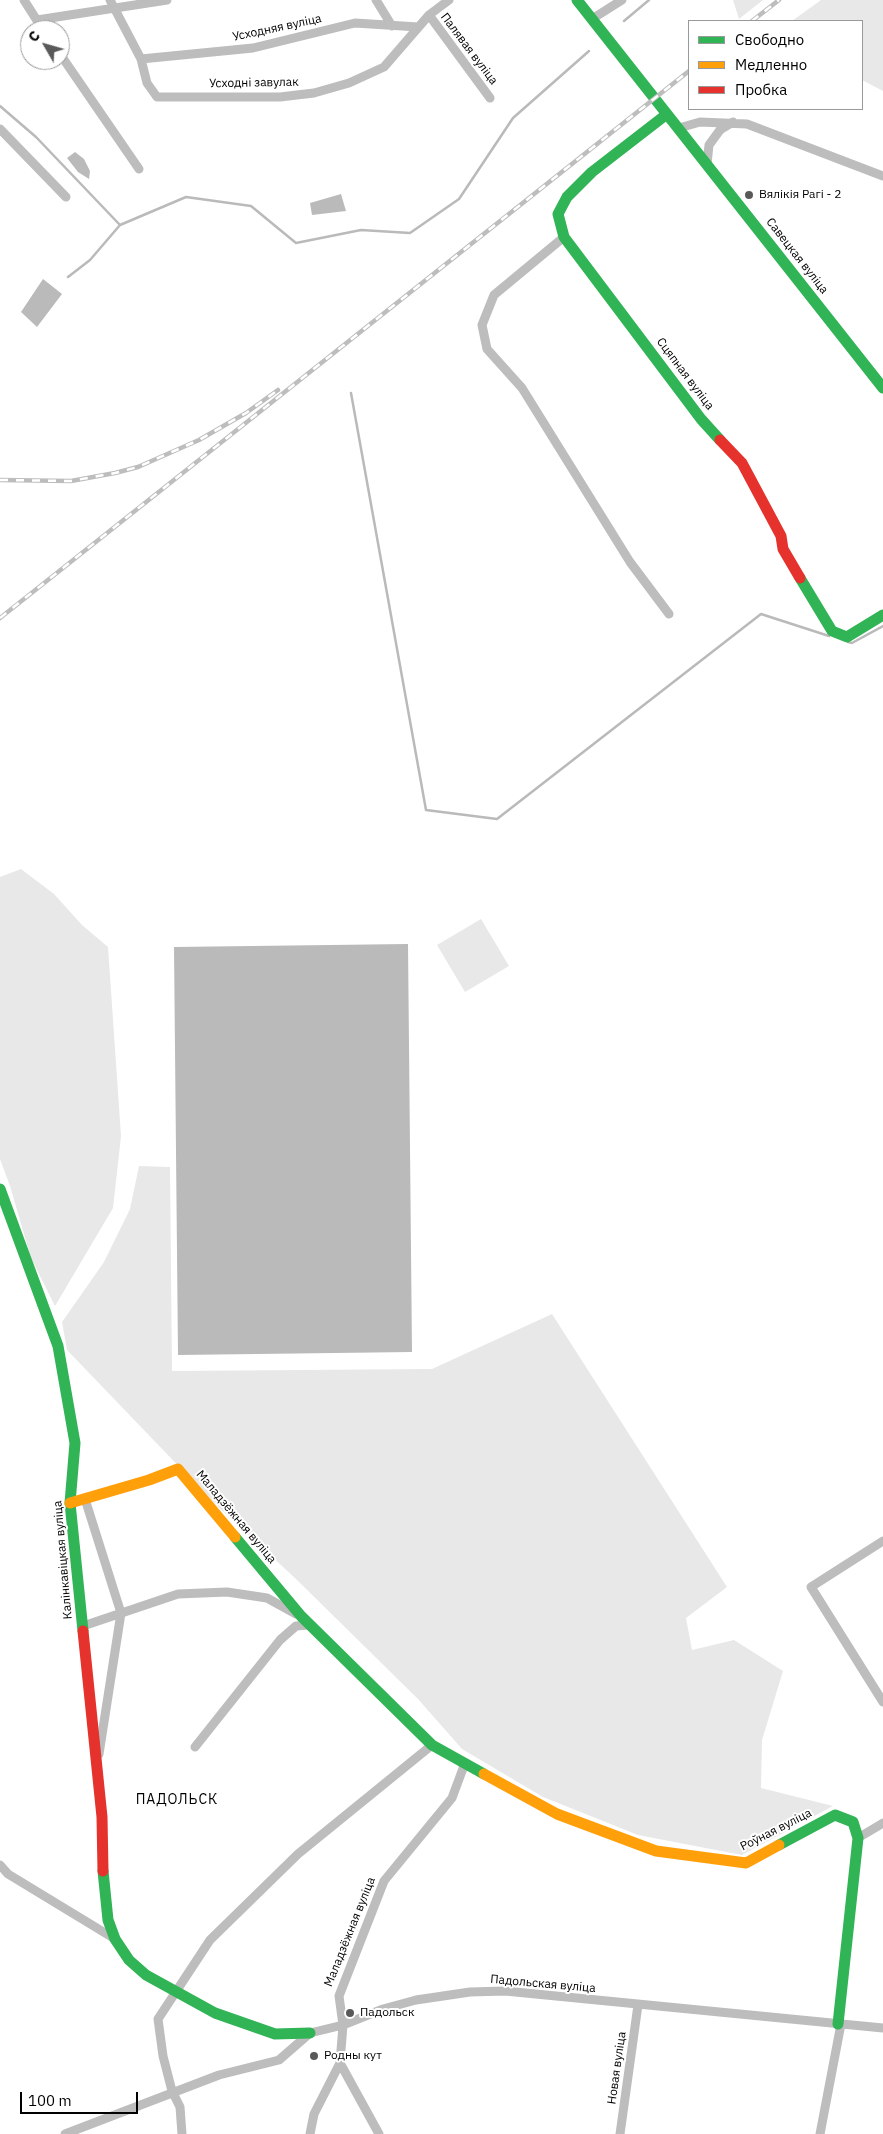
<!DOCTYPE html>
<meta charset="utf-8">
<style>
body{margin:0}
#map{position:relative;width:883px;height:2134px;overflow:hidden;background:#fff;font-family:"IBM Plex Sans",sans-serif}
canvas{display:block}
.legend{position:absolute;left:688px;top:20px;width:175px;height:90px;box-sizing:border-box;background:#fff;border:1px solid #999;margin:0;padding:6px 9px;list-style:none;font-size:15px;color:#000}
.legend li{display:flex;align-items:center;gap:10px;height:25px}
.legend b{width:25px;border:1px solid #999}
.north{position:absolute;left:20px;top:20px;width:50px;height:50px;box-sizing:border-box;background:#fff;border:1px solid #999;border-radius:50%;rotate:308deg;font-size:14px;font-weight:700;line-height:20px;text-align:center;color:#000}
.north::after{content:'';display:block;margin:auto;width:18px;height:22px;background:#595959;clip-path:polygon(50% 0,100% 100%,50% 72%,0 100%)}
.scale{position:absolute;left:20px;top:2092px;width:118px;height:22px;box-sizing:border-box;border:2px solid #000;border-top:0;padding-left:6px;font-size:15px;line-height:18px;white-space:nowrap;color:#000;-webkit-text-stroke:4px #fff;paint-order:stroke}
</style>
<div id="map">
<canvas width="883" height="2134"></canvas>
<ul class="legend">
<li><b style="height:6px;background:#30b455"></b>Свободно</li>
<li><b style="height:6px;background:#ff9f0a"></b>Медленно</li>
<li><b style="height:6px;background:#e5322d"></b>Пробка</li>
</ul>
<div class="north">С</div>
<div class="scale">100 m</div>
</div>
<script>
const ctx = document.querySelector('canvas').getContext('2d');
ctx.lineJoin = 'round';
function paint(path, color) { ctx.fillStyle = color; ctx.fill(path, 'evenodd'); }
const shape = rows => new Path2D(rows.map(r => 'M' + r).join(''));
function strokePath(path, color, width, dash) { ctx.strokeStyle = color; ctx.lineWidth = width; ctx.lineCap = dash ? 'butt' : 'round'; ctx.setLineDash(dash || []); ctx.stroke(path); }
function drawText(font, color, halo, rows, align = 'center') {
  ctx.font = font + ' "IBM Plex Sans",sans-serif'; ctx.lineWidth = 4; ctx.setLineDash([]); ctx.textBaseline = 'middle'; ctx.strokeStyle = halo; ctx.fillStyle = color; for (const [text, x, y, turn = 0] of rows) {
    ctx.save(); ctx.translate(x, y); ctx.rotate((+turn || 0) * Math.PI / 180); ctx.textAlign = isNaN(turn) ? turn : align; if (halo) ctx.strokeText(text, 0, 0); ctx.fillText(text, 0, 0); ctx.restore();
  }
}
paint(shape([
 [733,0,763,0,739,19],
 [821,0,883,0,883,91,862,80,862,21,792,21],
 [21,869,54,894,82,925,108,947,121,1136,113,1208,55,1306,31,1258,10,1186,0,1159,0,877],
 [481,919,509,966,465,992,437,945],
 [139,1166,170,1167,172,1371,432,1369,552,1314,727,1587,686,1618,692,1650,734,1640,783,1671,762,1740,761,1788,833,1806,742,1855,638,1835,543,1797,462,1749,418,1699,295,1578,215,1504,67,1350,62,1322,104,1262,130,1209]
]), '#e8e8e8');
paint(shape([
 [75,152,84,159,90,171,89,179,78,172,67,158],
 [341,194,346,211,312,215,310,203],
 [43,279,62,294,37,327,21,312],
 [408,944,412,1352,178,1355,174,947]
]), '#bababa');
strokePath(shape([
 [624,21,649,0],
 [0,106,36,137,120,225],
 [68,277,90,260,120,225,186,197,251,206,296,243,361,230,410,233,459,199,513,118,589,51],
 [351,393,426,810,497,819,761,614,829,636],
 [848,642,852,643,883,626]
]), '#bababa', 2.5);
strokePath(shape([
 [24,0,43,30],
 [110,0,141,59,147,83,157,97,280,97,314,93,349,83,384,67,429,15,449,0],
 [376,0,392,26],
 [429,15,490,98],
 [592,19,622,0],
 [37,20,167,0],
 [60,54,139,169],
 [141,59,253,48,355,23,418,27],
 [679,128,700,122,747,124,883,176],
 [0,129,66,197],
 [707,164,709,145,720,130,733,122],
 [564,237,494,295,482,325,487,349,522,388,630,562,669,614],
 [85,1499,121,1613,99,1754],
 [883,1541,811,1587,883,1702],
 [83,1626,178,1594,227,1592,267,1598,296,1614],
 [195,1747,280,1640,296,1626,309,1625],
 [858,1838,883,1823],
 [0,1865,8,1874,115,1939],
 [65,2134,219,2075,279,2060,310,2033,343,2025,383,2009,416,2000,470,1992,505,1991,883,2028],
 [182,2134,180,2107,172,2091,163,2056,158,2019,210,1940,298,1854,432,1745],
 [310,2134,314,2114,340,2063],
 [379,2134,340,2063,343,2025,339,1996,384,1881,452,1798,465,1763],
 [620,2134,638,2005],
 [820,2134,841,2024]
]), '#bdbdbd', 9);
strokePath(shape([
 [577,0,883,388],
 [667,114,592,172,567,197,558,214,564,237,701,419,720,440],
 [800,578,832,631,847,637,883,615],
 [0,1189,58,1346,75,1443,70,1503,83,1631],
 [235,1537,301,1616,432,1745,484,1774],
 [779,1845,835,1815,853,1822,858,1838,838,2024],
 [103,1871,108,1920,115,1939,129,1960,146,1975,215,2013,275,2034,310,2033]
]), '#30b455', 11);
strokePath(shape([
 [70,1503,149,1480,178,1469,235,1537],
 [484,1774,557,1814,656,1851,746,1863,779,1845]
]), '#ff9f0a', 11);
strokePath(shape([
 [720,440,742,463,781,536,783,549,800,578],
 [83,1631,102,1817,103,1871]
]), '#e5322d', 11);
const rail = shape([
 [752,21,779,0],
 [0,480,71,481,115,473,138,467,199,440,246,413,278,390],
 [0,618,689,71]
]);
strokePath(rail, '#bdbdbd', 4.5);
strokePath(rail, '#fff', 2.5, [8]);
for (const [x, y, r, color] of [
 [749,195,5,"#595959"],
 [350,2013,5,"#595959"],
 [314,2056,5,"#595959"]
]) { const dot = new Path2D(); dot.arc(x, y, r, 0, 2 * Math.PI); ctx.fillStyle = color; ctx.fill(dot); strokePath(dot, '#fff', 2); }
drawText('12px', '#000', '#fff', [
 ["Усходняя вуліца",277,28,-12],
 ["Палявая вуліца",469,49,53],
 ["Усходні завулак",254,83,-1],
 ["Савецкая вуліца",797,256,52],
 ["Сцяпная вуліца",685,374,53],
 ["Маладзёжная вуліца",236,1517,50],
 ["Калінкавіцкая вуліца",63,1560,-95],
 ["Роўная вуліца",776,1830,-27],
 ["Маладзёжная вуліца",350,1932,-68],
 ["Падольская вуліца",543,1984,5],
 ["Новая вуліца",617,2068,-82]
]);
drawText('12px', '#000', '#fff', [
 ["Вялікія Рагі - 2",759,195],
 ["Падольск",360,2013],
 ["Родны кут",324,2056]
], 'left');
ctx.letterSpacing = '1px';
drawText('14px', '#000', '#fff', [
 ["ПАДОЛЬСК",177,1800]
]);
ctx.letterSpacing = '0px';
</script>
